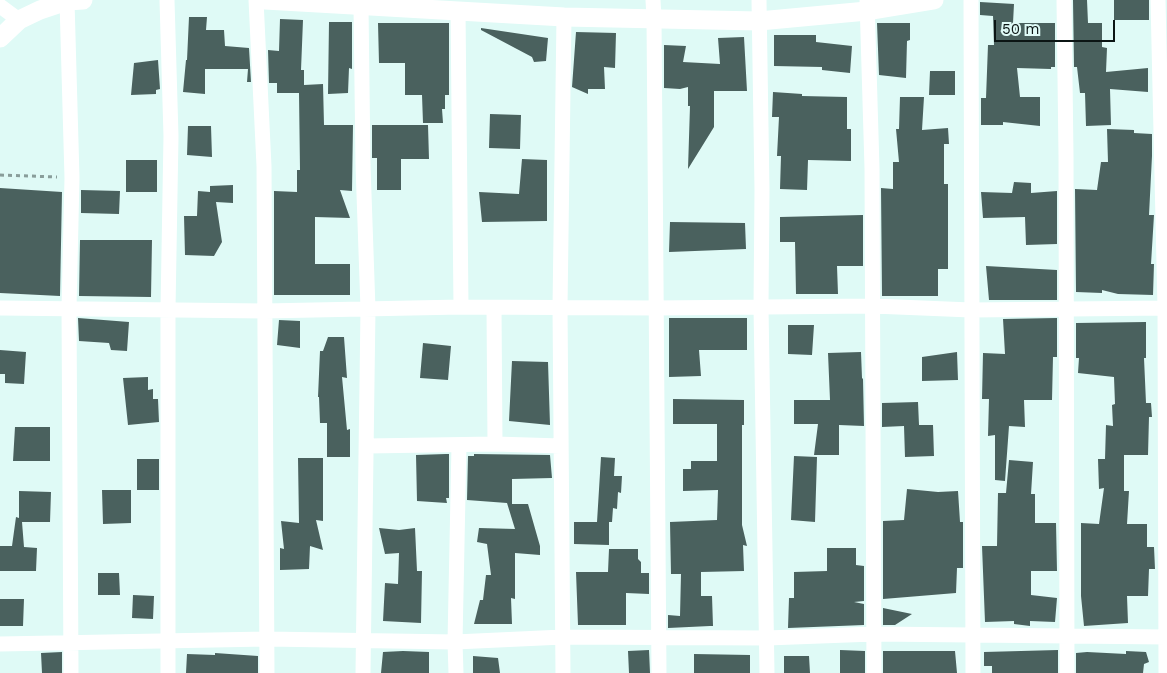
<!DOCTYPE html>
<style>
body{margin:0}
#map{position:relative;width:1167px;height:673px;overflow:hidden;background:#dffaf6;font-family:"Work Sans",sans-serif}
canvas{display:block}
.scale{position:absolute;left:994px;top:20px;width:121px;height:22px;box-sizing:border-box;border:2px solid #0b1514;border-top:0;padding-left:6px;font-size:15px;line-height:18px;white-space:nowrap;color:#0b1514;-webkit-text-stroke:4px #dffaf6;paint-order:stroke}
</style>
<div id="map">
<canvas width="1167" height="673"></canvas>
<div class="scale">50 m</div>
</div>
<script>
const ctx = document.querySelector('canvas').getContext('2d');
ctx.lineJoin = 'round';
function paint(path, color) { ctx.fillStyle = color; ctx.fill(path, 'evenodd'); }
const shape = rows => new Path2D(rows.map(r => 'M' + r).join(''));
function strokePath(path, color, width, dash) { ctx.strokeStyle = color; ctx.lineWidth = width; ctx.lineCap = dash ? 'butt' : 'round'; ctx.setLineDash(dash || []); ctx.stroke(path); }
paint(shape([
 [1073,0,1087,0,1088,23,1102,23,1102,47,1107,48,1106,72,1148,68,1148,92,1110,89,1111,125,1086,126,1085,93,1080,93,1077,67,1074,67],
 [1114,0,1149,0,1149,20,1114,20],
 [980,2,1014,4,1013,23,1055,23,1055,67,1051,67,1051,69,1017,68,1020,97,1040,97,1040,126,1003,122,1003,125,981,125,981,98,986,98,988,45,994,45,993,16,980,15],
 [189,17,207,17,206,30,224,30,225,46,249,48,251,82,247,82,248,69,205,69,205,94,183,92,186,60,187,60],
 [280,19,303,20,301,70,304,70,304,85,323,84,324,125,353,125,352,191,340,190,350,218,315,217,315,264,350,264,350,295,274,295,274,191,297,192,297,170,300,170,299,93,277,93,277,83,269,83,268,50,279,51],
 [329,22,352,22,352,69,349,68,348,93,328,94],
 [378,23,449,23,449,95,445,95,445,109,442,109,443,123,423,123,422,95,405,95,405,63,379,63],
 [877,23,910,23,910,40,907,41,906,78,879,75],
 [481,28,548,38,546,61,534,62,532,57,481,30],
 [576,32,616,33,615,68,604,67,605,89,588,89,588,94,572,87],
 [774,35,816,35,816,42,852,46,850,73,822,70,822,67,774,66],
 [744,37,747,91,714,91,714,127,688,169,690,106,688,106,688,87,680,89,664,88,664,45,686,46,683,62,720,64,718,38],
 [158,60,160,89,156,90,156,94,131,95,134,63],
 [930,71,955,71,955,95,929,95],
 [773,92,802,94,802,96,847,97,847,129,851,129,851,161,808,160,807,190,780,189,781,156,777,156,779,117,772,117],
 [900,97,924,97,922,130,948,128,949,144,944,144,944,184,948,184,948,269,938,269,938,296,882,296,881,188,893,189,893,162,899,162,896,129,899,129],
 [490,114,521,115,520,149,489,148],
 [372,125,428,125,429,159,401,159,401,190,377,190,377,158,372,158],
 [188,126,211,126,212,157,187,155],
 [1107,129,1134,130,1134,133,1152,134,1152,156,1149,215,1154,215,1151,264,1154,264,1153,295,1118,294,1102,290,1102,293,1076,292,1075,189,1097,190,1101,162,1108,162],
 [522,159,547,160,547,221,482,222,479,192,519,194],
 [126,160,157,160,157,192,126,192],
 [1014,182,1031,183,1031,193,1057,191,1057,244,1026,245,1025,217,983,218,981,192,1012,193],
 [233,185,233,203,216,202,222,242,214,256,185,255,184,216,197,216,198,191,210,192,210,186],
 [0,188,62,192,60,296,0,293],
 [81,190,120,191,119,214,81,213],
 [863,215,863,266,837,266,838,294,796,294,795,242,780,242,780,217],
 [670,222,745,223,746,249,669,252],
 [80,240,152,240,151,297,79,296],
 [986,266,1057,270,1057,300,989,300],
 [78,318,129,322,127,351,111,350,109,343,79,341],
 [669,318,747,318,747,350,699,350,701,376,669,377],
 [1057,318,1057,357,1053,357,1052,400,1024,400,1025,427,1009,426,1005,481,995,480,995,435,988,436,989,399,982,399,983,353,1005,354,1003,319],
 [279,320,300,321,300,348,277,345],
 [1146,322,1146,358,1144,358,1146,403,1151,403,1152,417,1149,417,1148,455,1124,455,1124,491,1129,491,1127,524,1147,524,1147,547,1154,547,1155,569,1149,569,1148,596,1127,596,1128,623,1084,626,1081,596,1081,523,1099,524,1104,488,1099,489,1098,459,1105,459,1106,425,1113,426,1112,405,1115,404,1114,377,1078,373,1079,358,1076,358,1076,323],
 [788,325,814,325,812,355,788,354],
 [328,337,344,337,347,378,342,377,347,430,350,429,350,457,327,457,327,423,320,423,319,397,318,397,320,351,323,351],
 [423,343,451,346,448,380,420,378],
 [0,350,26,352,24,384,5,383,5,374,0,374],
 [861,352,862,378,863,379,864,426,839,425,839,455,814,455,818,424,794,424,794,400,830,400,828,353],
 [957,352,958,380,922,381,922,357],
 [512,361,548,362,550,425,509,421],
 [148,377,148,390,153,389,153,399,158,399,159,422,128,425,123,378],
 [673,399,744,400,744,425,742,425,742,525,747,546,743,545,744,571,701,572,701,596,712,596,713,626,710,626,668,628,668,615,680,616,681,574,671,574,670,522,717,520,718,490,683,491,683,469,691,469,691,461,717,461,717,424,673,424],
 [918,402,919,425,933,425,934,456,905,457,904,426,882,427,882,403],
 [15,427,50,427,50,461,13,461],
 [446,454,449,454,449,498,446,498,447,503,417,501,416,455],
 [474,454,550,455,552,478,512,479,512,504,528,504,540,546,540,555,515,553,515,599,511,598,512,624,474,624,480,600,483,600,486,575,491,575,487,544,477,542,479,528,515,529,507,503,467,500,468,456,474,456],
 [794,456,817,457,815,522,791,520],
 [601,457,615,458,614,476,622,476,621,493,618,492,617,509,613,508,612,522,609,522,609,545,574,544,574,522,597,522],
 [298,458,323,458,323,521,316,520,323,550,310,546,309,569,280,570,280,548,284,549,281,521,299,523],
 [137,459,159,459,159,490,137,490],
 [1009,460,1033,462,1031,494,1035,494,1035,523,1056,523,1057,571,1031,571,1031,595,1057,598,1055,622,1030,621,1030,626,1014,624,1014,621,985,622,982,546,997,546,998,493,1006,493],
 [907,489,938,492,958,491,960,522,963,522,963,568,957,568,956,593,883,599,883,521,904,520],
 [102,490,131,490,131,523,103,524],
 [19,491,51,492,50,522,22,522,24,547,37,548,36,571,0,571,0,546,12,546,16,517,19,518],
 [379,528,399,530,415,528,417,571,422,571,421,623,383,621,385,583,398,584,399,553,385,554],
 [827,548,856,548,856,565,864,566,864,601,854,602,864,604,864,625,788,628,789,598,794,598,794,572,827,571],
 [609,549,638,549,638,559,641,562,641,573,649,573,649,594,626,593,626,625,578,625,576,572,608,572],
 [98,573,119,573,120,595,98,595],
 [133,595,154,596,153,619,132,618],
 [0,599,24,599,23,626,0,626],
 [883,608,912,614,895,625,883,625],
 [649,650,650,673,629,673,628,651],
 [840,650,865,651,865,673,840,673],
 [1058,650,1058,673,992,673,992,666,984,666,984,652],
 [403,651,429,652,429,673,381,673,383,652],
 [883,651,955,651,957,673,883,673],
 [1126,651,1146,652,1149,662,1144,664,1143,673,1076,673,1076,653,1087,652,1126,654],
 [62,652,62,673,42,673,41,653],
 [215,653,258,656,258,673,186,673,187,654,215,655],
 [694,654,750,655,750,673,694,673],
 [473,656,498,658,500,673,473,673],
 [784,656,809,656,810,673,784,673]
]), '#4a615e');
strokePath(shape([
 [0,175,57,177]
]), '#899d9a', 3, [4, 4]);
strokePath(shape([
 [167,0,171,136,168,309,168,673],
 [256,0,264,166,267,673],
 [653,0,654,18,659,673],
 [759,0,762,190,761,307,767,673],
 [867,0,872,168,874,673],
 [971,0,973,673],
 [1064,0,1066,155,1067,673],
 [1158,0,1165,308,1166,673],
 [67,1,72,178,69,308,71,673],
 [0,6,19,20],
 [361,6,363,165,368,309,363,673],
 [458,10,461,307],
 [0,308,265,311,461,307,656,308,873,306,971,310,1167,308],
 [494,308,495,444],
 [367,446,495,444,561,446],
 [0,644,267,639,455,642,563,637,767,638,874,634,1167,637],
 [456,673,455,642,459,445],
 [563,673,560,307,564,17]
]), '#fff', 15);
strokePath(shape([
 [265,0,564,17,759,21,867,11,934,0],
 [0,38,19,20,40,10,67,1,83,0]
]), '#fff', 19);
</script>
